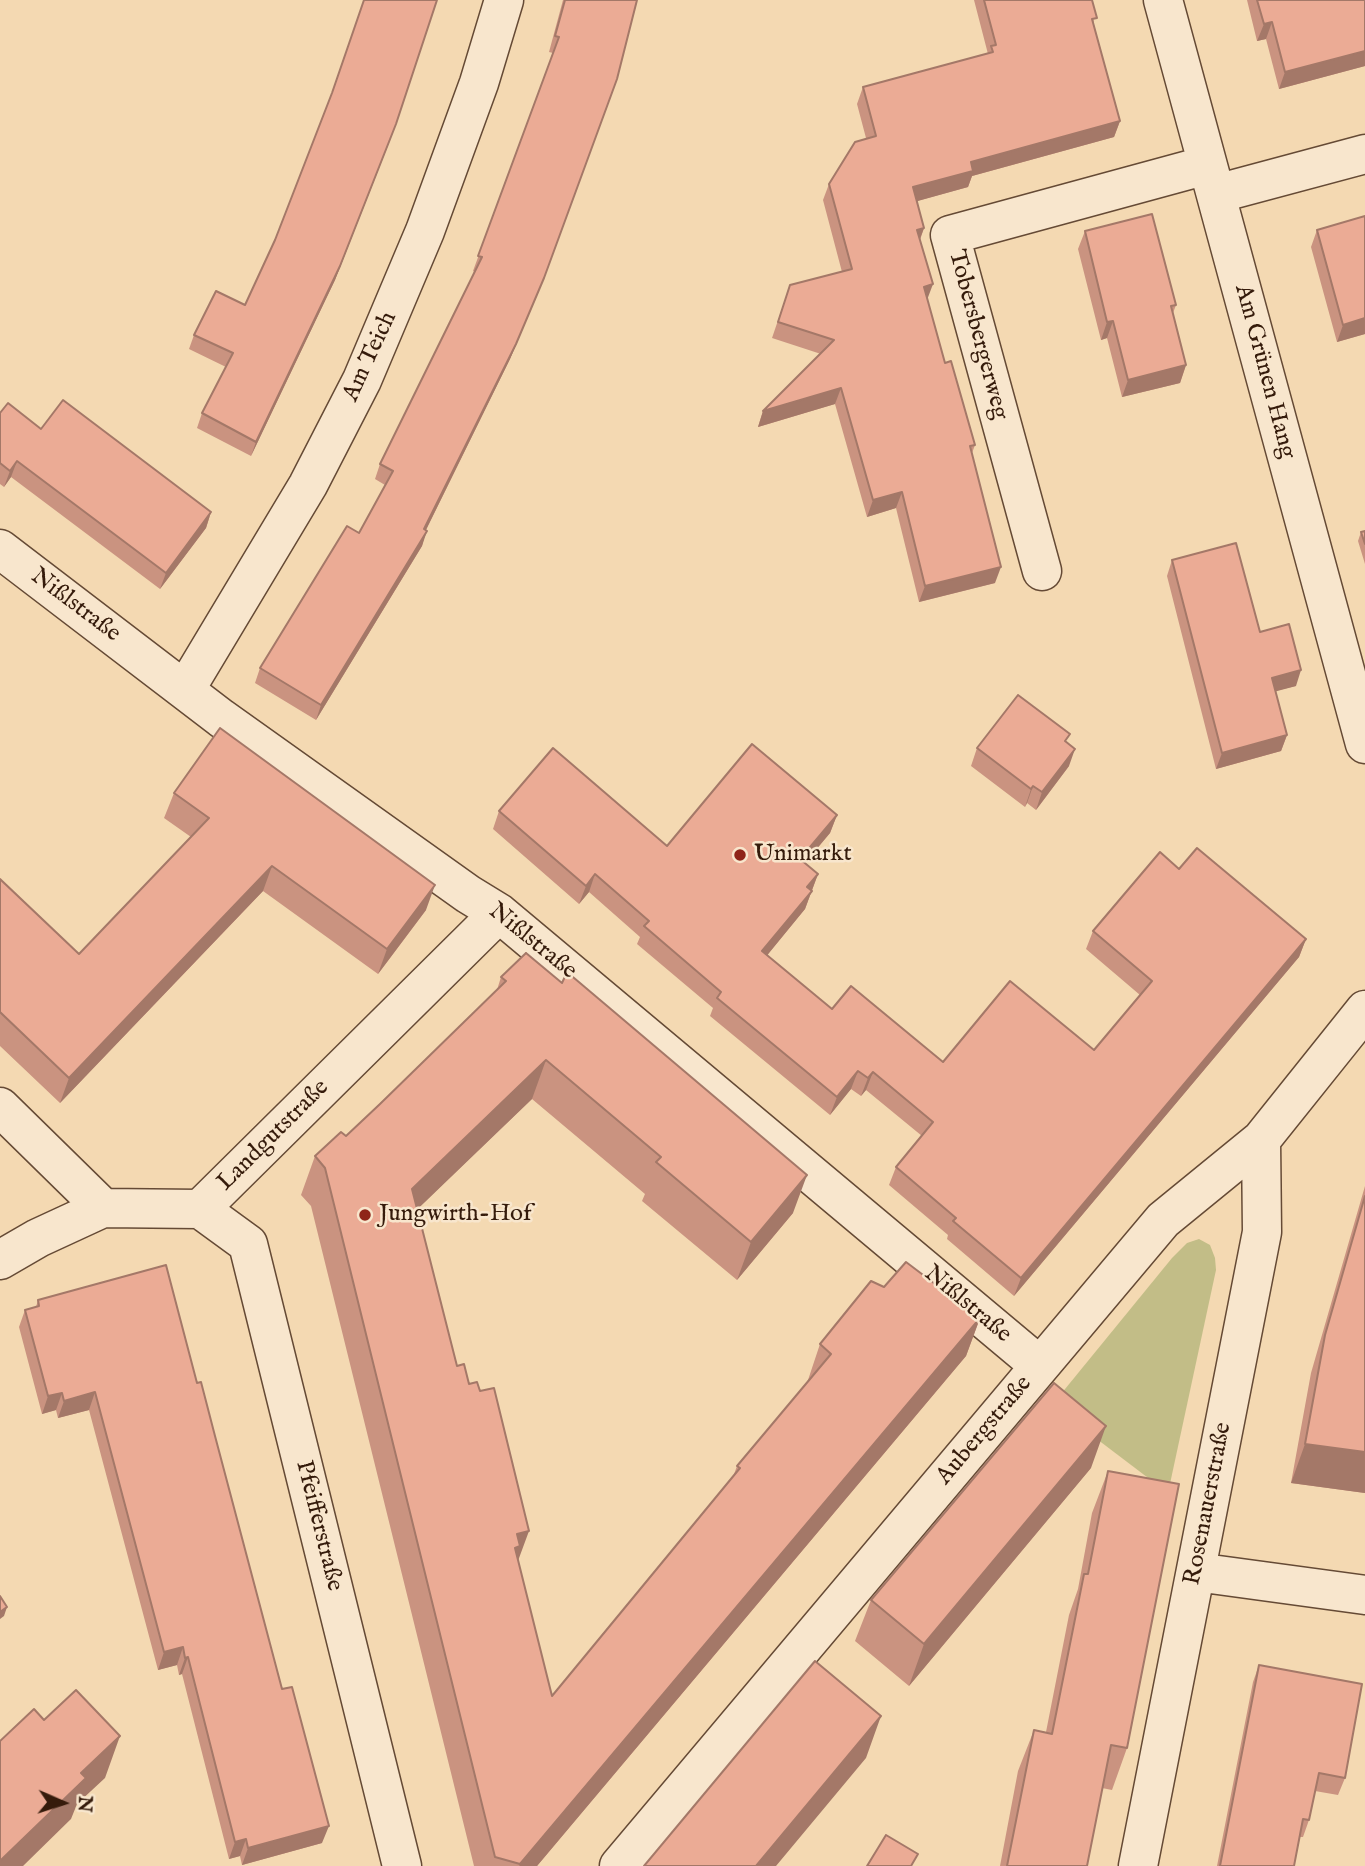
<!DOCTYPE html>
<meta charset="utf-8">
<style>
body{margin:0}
#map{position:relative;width:1365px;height:1866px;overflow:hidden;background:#f4d9b2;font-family:"IM FELL English",serif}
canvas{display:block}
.north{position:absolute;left:28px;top:1768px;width:70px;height:70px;-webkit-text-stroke:5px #f8e6cd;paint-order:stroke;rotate:93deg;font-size:19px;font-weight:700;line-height:28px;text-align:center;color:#351b0b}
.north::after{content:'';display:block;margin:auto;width:24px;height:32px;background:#351b0b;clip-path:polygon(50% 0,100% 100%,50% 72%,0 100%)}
</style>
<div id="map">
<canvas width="1365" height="1866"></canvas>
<div class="north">N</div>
</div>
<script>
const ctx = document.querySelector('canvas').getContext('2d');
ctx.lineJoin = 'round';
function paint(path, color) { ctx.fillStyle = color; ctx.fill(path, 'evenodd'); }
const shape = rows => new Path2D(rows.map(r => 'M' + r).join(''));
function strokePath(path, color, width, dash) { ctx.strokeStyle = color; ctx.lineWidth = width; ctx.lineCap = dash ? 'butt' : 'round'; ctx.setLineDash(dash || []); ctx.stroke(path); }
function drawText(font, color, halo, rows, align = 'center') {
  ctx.font = font + ' "IM FELL English",serif'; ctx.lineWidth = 5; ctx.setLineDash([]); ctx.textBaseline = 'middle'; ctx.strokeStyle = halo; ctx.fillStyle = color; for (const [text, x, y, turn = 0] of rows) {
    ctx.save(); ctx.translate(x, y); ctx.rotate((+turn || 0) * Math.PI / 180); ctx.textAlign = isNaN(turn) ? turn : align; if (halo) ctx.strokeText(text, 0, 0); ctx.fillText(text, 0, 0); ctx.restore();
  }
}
paint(shape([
 [1199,1239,1210,1245,1215,1258,1216,1270,1168,1493,1052,1405,1172,1258,1187,1243]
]), '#c2bd87');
const street = shape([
 [1163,0,1365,744],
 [1216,194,1365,154],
 [0,549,221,718,468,894,499,913,1040,1366],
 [1042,571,950,235,1207,165],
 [185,690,308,485,362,380,425,231,479,83,504,0],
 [0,1107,103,1208],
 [200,1209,248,1244,402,1866],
 [0,1260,38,1238,103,1208,200,1209,499,913],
 [1196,1572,1365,1595],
 [619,1866,1163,1220,1261,1140,1365,1010],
 [1138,1866,1262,1232,1261,1140]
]);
strokePath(street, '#654a35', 41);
strokePath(street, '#f8e6cd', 38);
paint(shape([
 [563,0,637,0,538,293,510,359,426,530,422,546,316,720,255,683,260,668,359,533,385,485,375,479,380,464,475,272,473,271,553,53,549,52],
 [974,0,1092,0,1094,25,1120,121,1114,137,972,176,968,187,917,201,924,228,920,240,927,300,945,363,975,445,972,453,995,583,919,602,896,508,867,517,835,404,758,427,763,411,821,354,772,338,790,285,842,272,823,200,829,184,866,138,857,104,863,87,988,54],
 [1247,0,1365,0,1365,66,1279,89,1266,39,1257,41],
 [330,101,391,138,335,280,251,456,197,428,202,413,226,367,189,349,194,335,245,305,275,240],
 [1317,230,1365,334,1337,342,1311,247],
 [1085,231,1176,305,1173,313,1186,365,1180,383,1122,397,1107,338,1101,340,1078,249],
 [0,413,41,429,211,512,206,528,160,589,11,477,4,487,0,484],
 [1365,531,1365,564,1358,541,1361,532],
 [1172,560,1260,632,1296,686,1275,691,1287,735,1281,751,1216,769,1167,576],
 [1067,742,1069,766,1036,810,1027,803,1025,807,971,766,977,748],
 [174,793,426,910,378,974,263,891,60,1103,0,1046,0,879,79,954,191,837,164,818],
 [499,811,667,846,837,815,830,833,805,863,818,874,805,909,767,955,832,1009,943,1062,1094,1050,1140,995,1086,949,1093,931,1179,869,1306,939,1299,957,1014,1296,947,1239,948,1235,889,1185,896,1167,922,1136,866,1090,861,1096,851,1089,830,1115,710,1016,713,1008,637,944,640,937,589,892,579,904,493,829],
 [501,977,793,1213,737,1280,642,1201,645,1194,532,1099,417,1209,457,1366,518,1561,552,1696,733,1477,737,1466,807,1383,820,1344,884,1287,980,1318,966,1356,537,1866,474,1866,311,1206,301,1195,315,1156,346,1136,497,990],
 [1365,1186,1365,1493,1291,1483,1311,1373],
 [38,1300,197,1383,322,1843,242,1865,240,1856,229,1859,182,1674,179,1675,177,1665,158,1670,89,1410,58,1418,56,1410,42,1414,19,1327,25,1310,36,1307],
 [1091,1468,909,1686,855,1641,871,1600],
 [1108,1471,1127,1748,1112,1790,1102,1788,1087,1866,1000,1866,1018,1771,1034,1730,1046,1732,1069,1615,1078,1589,1092,1513],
 [1259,1665,1345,1778,1338,1795,1315,1791,1309,1820,1303,1837,1300,1837,1294,1866,1217,1866,1253,1682]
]), '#ca9380');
paint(shape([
 [1272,22,1266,39,1257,41,1264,24],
 [1365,51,1365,66,1279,89,1285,72],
 [617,79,538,293,510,359,420,542,427,531,422,546,316,720,321,705,424,529],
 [1120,121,1114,137,972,176,968,187,907,204,913,187,971,162],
 [396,124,335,280,251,456,256,442],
 [924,228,918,244,917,230],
 [933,284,927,300,924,287],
 [1365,318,1365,334,1337,342,1343,325],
 [1113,321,1107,338,1101,340,1107,322],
 [1186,365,1180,383,1122,397,1128,380],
 [841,388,835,404,758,427,763,411],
 [17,461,11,477,4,487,10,471],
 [902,492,896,508,867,517,873,500],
 [211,512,206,528,160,589,166,573],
 [1001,567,995,583,919,602,925,586],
 [1301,670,1296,686,1266,694,1272,678],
 [1287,735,1281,751,1216,769,1222,753],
 [1075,749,1069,766,1036,810,1042,792],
 [1033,786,1027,803,1025,807,1031,789],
 [837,815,830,833,793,877,800,859],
 [272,866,263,891,60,1103,69,1078],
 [595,874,589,892,579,904,586,886],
 [818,874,805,909,756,969,762,951,807,887],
 [435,885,426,910,378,974,387,949],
 [1306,939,1299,957,1014,1296,1021,1278],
 [546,1060,532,1099,398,1228,412,1189],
 [858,1071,851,1089,830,1115,837,1097],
 [873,1072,866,1090,861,1096,868,1078],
 [807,1175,793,1213,737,1280,751,1242],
 [980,1318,966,1356,537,1866,519,1866],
 [95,1392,89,1410,58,1418,64,1401],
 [62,1393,56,1410,42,1414,48,1396],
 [1106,1426,1091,1468,909,1686,924,1644],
 [1305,1444,1365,1452,1365,1493,1291,1483],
 [529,1531,515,1569,501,1586,517,1534],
 [7,1607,4,1616,0,1619,0,1612],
 [183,1647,177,1665,158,1670,164,1652],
 [188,1657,182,1674,179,1675,185,1658],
 [881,1716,866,1758,776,1866,756,1866],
 [120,1736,105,1778,77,1804,71,1819,23,1866,0,1866,0,1861,81,1773],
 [329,1826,322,1843,242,1865,248,1848],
 [246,1839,240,1856,229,1859,235,1842]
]), '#a47868');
const building = shape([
 [364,0,437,0,396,124,340,266,256,442,202,413,233,353,194,335,216,291,245,305,275,240,332,93,364,0],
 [565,0,637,0,617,79,544,278,516,344,424,529,427,531,321,705,260,668,347,526,359,533,393,471,380,464,482,257,478,256,559,37,555,36,565,0],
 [984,0,1092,0,1097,18,1092,19,1120,121,971,162,973,171,913,187,924,228,917,230,933,284,924,287,945,363,951,361,975,445,970,446,1001,567,925,586,902,492,873,500,841,388,763,411,834,340,778,322,790,285,852,269,829,184,855,142,876,136,863,87,993,52,991,46,996,45,984,0],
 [1257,0,1365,0,1365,51,1285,72,1272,22,1264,24,1257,0],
 [1152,214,1176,305,1171,306,1186,365,1128,380,1113,321,1107,322,1085,231,1152,214],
 [1365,216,1365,318,1343,325,1317,230,1365,216],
 [63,400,211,512,166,573,17,461,10,471,0,463,0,413,8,403,41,429,63,400],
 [1365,531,1365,544,1361,532,1365,531],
 [1236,543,1260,632,1289,624,1301,670,1272,678,1287,735,1222,753,1172,560,1236,543],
 [1018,695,1070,734,1065,741,1075,749,1042,792,1033,786,1031,789,977,748,1018,695],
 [220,728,435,885,387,949,272,866,69,1078,0,1012,0,879,79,954,209,818,174,793,220,728],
 [752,744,837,815,800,859,818,874,807,887,812,891,762,951,832,1009,851,986,943,1062,1010,981,1094,1050,1152,981,1093,931,1160,852,1179,869,1197,848,1306,939,1021,1278,953,1221,956,1218,896,1167,933,1122,873,1072,868,1078,858,1071,837,1097,717,998,721,992,644,926,649,921,595,874,586,886,499,811,553,748,667,846,752,744],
 [526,953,562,983,567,972,807,1175,751,1242,656,1162,661,1157,546,1060,412,1189,457,1366,464,1364,469,1384,477,1382,480,1391,494,1388,529,1531,517,1534,520,1546,515,1548,552,1696,740,1468,737,1466,831,1354,820,1344,871,1281,884,1287,906,1262,980,1318,520,1864,495,1857,325,1168,315,1156,341,1132,346,1136,380,1104,506,981,501,977,526,953],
 [1365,1196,1365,1452,1305,1444,1325,1335,1365,1196],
 [166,1265,197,1383,201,1382,215,1436,282,1689,292,1687,329,1826,248,1848,246,1839,235,1842,188,1657,185,1658,183,1647,164,1652,95,1392,64,1401,62,1393,48,1396,25,1310,39,1306,38,1300,166,1265],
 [1054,1383,1106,1426,924,1644,871,1600,1054,1383],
 [1108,1471,1179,1484,1127,1748,1111,1745,1087,1866,1007,1866,1034,1730,1052,1734,1084,1574,1088,1574,1108,1471],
 [0,1596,7,1607,0,1612,0,1596],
 [815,1661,881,1716,756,1866,644,1866,815,1661],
 [1259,1665,1362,1684,1345,1778,1319,1773,1309,1820,1303,1819,1294,1866,1220,1866,1259,1665],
 [76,1690,120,1736,81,1773,86,1778,0,1861,0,1741,34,1709,44,1720,76,1690],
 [886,1835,918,1854,911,1866,867,1866,886,1835]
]);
paint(building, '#ebab95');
strokePath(building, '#a47868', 2);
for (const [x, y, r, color] of [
 [740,855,7,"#8f2418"],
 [365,1215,7,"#8f2418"]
]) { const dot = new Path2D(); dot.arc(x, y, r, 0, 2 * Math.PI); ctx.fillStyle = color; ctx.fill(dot); strokePath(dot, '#f8e6cd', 2.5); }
drawText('24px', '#351b0b', '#f8e6cd', [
 ["Tobersbergerweg",977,335,75],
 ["Am Teich",371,357,-65],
 ["Am Grünen Hang",1264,372,75],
 ["Nißlstraße",75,606,37],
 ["Nißlstraße",532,942,39],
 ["Landgutstraße",274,1136,-45],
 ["Nißlstraße",967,1305,40],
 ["Aubergstraße",985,1431,-50],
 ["Rosenauerstraße",1209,1504,-79],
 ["Pfeifferstraße",318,1526,76]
]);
drawText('24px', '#351b0b', '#f8e6cd', [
 ["Unimarkt",754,855],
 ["Jungwirth-Hof",379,1215]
], 'left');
</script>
